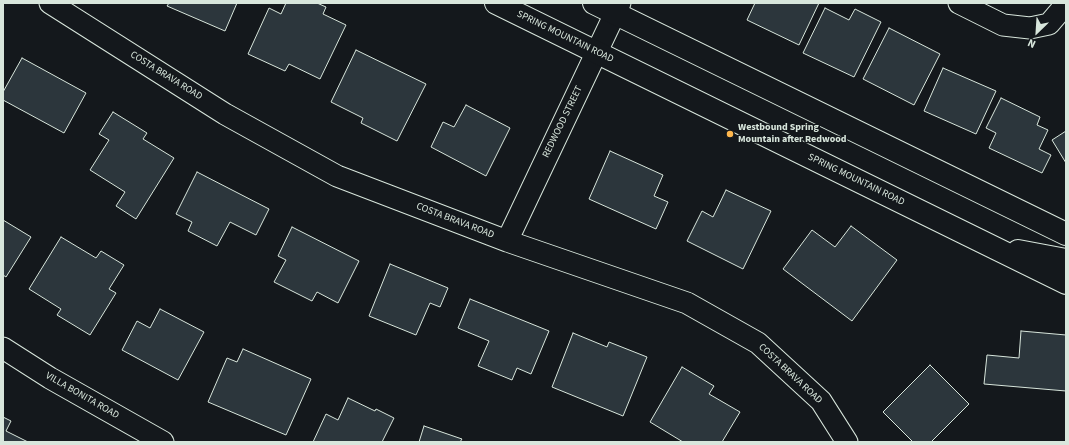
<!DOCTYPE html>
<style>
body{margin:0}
#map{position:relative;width:1069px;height:445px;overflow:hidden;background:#14181c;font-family:"Source Sans 3",sans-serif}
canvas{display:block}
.frame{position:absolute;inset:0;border:4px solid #d8e6dc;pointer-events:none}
.north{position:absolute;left:1017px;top:12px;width:40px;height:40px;-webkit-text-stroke:3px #14181c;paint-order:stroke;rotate:205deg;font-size:11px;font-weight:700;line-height:16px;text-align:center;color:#d8e6dc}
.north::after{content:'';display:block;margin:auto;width:14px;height:18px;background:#d8e6dc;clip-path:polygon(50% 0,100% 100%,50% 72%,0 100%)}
</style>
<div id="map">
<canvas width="1069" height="445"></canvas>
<div class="frame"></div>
<div class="north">N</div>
</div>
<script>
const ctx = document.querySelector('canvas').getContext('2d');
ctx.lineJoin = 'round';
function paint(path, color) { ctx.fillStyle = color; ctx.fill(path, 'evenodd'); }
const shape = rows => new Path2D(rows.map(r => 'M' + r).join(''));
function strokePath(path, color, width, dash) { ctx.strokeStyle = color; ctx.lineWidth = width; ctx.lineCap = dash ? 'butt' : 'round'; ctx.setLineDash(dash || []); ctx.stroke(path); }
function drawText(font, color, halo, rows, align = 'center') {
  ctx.font = font + ' "Source Sans 3",sans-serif'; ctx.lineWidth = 3; ctx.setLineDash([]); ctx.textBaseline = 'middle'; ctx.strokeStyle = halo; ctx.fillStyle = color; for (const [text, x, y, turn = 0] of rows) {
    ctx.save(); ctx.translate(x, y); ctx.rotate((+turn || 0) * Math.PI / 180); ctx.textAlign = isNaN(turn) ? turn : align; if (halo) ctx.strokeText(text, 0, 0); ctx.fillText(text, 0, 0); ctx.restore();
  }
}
const building = shape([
 [169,3,237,3,225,31,167,6,169,3],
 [286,3,317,3,326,7,323,14,346,25,320,79,289,64,285,71,248,54,269,8,281,14,286,3],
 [755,3,819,3,799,45,747,20,755,3],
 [825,8,849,20,855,9,881,22,854,77,803,53,825,8],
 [889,28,940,54,914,105,863,79,889,28],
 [356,50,426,84,397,141,361,123,363,118,331,102,356,50],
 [22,58,86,93,64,133,3,100,3,92,22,58],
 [943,68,996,91,976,134,924,111,943,68],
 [1001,98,1040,117,1037,125,1048,130,1039,149,1051,155,1042,173,989,148,996,133,986,128,1001,98],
 [466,105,510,128,486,176,431,147,443,122,454,127,466,105],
 [113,112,147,133,143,139,174,158,136,219,116,206,125,192,90,170,109,140,99,134,113,112],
 [1066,131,1066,163,1052,140,1066,131],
 [610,151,663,175,654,196,668,202,656,229,589,199,610,151],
 [197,172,269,209,256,235,230,222,217,246,188,231,192,222,176,214,197,172],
 [726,190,771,211,743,269,687,241,702,211,713,217,726,190],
 [3,220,31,237,6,277,3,275,3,220],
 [851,226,897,260,852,321,783,269,812,230,835,247,851,226],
 [292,227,359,261,338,303,317,292,312,301,274,282,286,260,278,256,292,227],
 [61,237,96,258,101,251,124,265,109,289,116,293,90,335,57,315,61,309,29,289,61,237],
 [390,264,448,288,440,307,430,303,416,335,369,316,390,264],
 [470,299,549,331,531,374,517,368,512,380,478,366,489,341,458,328,470,299],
 [160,309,204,332,178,380,122,350,137,321,150,328,160,309],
 [1021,331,1066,335,1066,391,984,384,987,355,1019,358,1021,331],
 [573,333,607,347,609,342,647,357,623,416,552,387,573,333],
 [243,349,311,379,286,435,208,402,227,358,237,362,243,349],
 [930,365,969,404,931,442,913,442,883,412,930,365],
 [682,367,714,386,709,394,740,412,722,442,683,442,650,422,682,367],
 [348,398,375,411,376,409,394,418,382,442,313,442,326,414,338,420,348,398],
 [3,417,11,421,6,431,28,442,3,442,3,417],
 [424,426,462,439,460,442,419,442,424,426]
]);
paint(building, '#2c363c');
strokePath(building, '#d8e6dc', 1);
const street = shape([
 [50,3,225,114,337,176,507,241,687,303,758,343,821,401,847,442],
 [959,3,1003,25,1030,28,1049,24,1066,4],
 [507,241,620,3],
 [3,348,50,378,163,442]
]);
const secondary = shape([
 [496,3,1066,283],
 [594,3,1066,234],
 [1018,251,1066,260]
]);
strokePath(street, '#d8e6dc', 23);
strokePath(secondary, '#d8e6dc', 24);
strokePath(street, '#14181c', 21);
strokePath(secondary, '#14181c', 22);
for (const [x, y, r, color] of [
 [730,134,4,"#ffb74d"]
]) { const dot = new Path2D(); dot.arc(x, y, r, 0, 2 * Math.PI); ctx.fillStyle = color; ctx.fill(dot); strokePath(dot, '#14181c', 1.5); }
drawText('10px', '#d8e6dc', '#14181c', [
 ["SPRING MOUNTAIN ROAD",565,37,26],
 ["COSTA BRAVA ROAD",166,76,32],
 ["REDWOOD STREET",563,122,-64],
 ["SPRING MOUNTAIN ROAD",856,180,26],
 ["COSTA BRAVA ROAD",455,221,21],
 ["COSTA BRAVA ROAD",790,374,43],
 ["VILLA BONITA ROAD",82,396,30]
]);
drawText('bold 10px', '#d8e6dc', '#14181c', [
 ["Westbound Spring",738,128],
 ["Mountain after Redwood",738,140]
], 'left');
</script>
